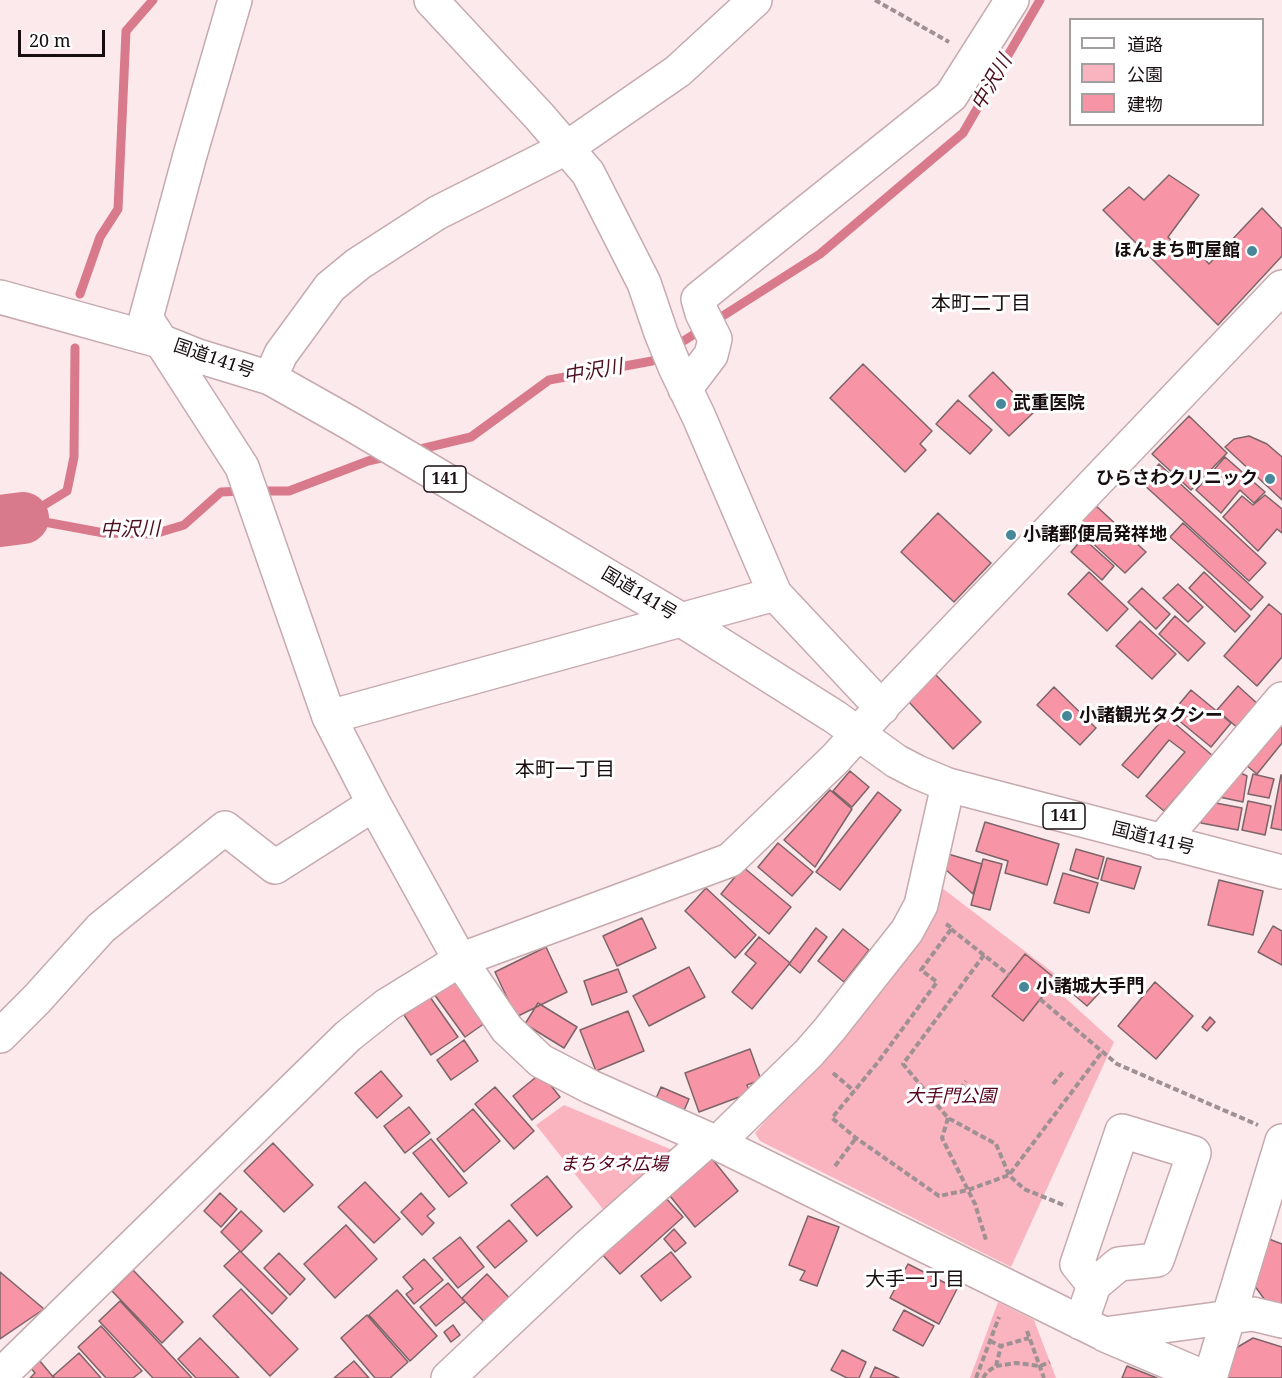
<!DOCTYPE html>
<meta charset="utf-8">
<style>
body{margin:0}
#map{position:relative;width:1282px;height:1378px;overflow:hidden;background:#fbe9ec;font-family:"Noto Serif","Noto Sans JP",serif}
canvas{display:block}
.legend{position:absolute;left:1069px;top:18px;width:195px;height:108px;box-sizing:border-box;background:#fff;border:2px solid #a39f9f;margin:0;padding:8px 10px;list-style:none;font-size:18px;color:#180e10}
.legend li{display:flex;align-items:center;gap:12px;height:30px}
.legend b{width:30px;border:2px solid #a39f9f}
.scale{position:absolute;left:18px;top:30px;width:87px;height:27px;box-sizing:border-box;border:3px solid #180e10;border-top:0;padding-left:8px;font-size:18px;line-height:21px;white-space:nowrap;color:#180e10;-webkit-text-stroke:4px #fff;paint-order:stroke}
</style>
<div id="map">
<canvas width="1282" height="1378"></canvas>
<ul class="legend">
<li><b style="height:8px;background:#fff"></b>道路</li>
<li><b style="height:16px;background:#fab4bf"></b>公園</li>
<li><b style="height:16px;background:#f795a7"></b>建物</li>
</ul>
<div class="scale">20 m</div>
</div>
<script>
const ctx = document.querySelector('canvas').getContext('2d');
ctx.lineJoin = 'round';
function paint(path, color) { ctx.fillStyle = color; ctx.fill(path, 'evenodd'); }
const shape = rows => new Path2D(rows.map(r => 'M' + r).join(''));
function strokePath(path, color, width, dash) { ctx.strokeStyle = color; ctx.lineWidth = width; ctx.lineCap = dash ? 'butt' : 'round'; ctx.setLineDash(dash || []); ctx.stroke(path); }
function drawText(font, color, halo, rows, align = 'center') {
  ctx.font = font + ' "Noto Serif","Noto Sans JP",serif'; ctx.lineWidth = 6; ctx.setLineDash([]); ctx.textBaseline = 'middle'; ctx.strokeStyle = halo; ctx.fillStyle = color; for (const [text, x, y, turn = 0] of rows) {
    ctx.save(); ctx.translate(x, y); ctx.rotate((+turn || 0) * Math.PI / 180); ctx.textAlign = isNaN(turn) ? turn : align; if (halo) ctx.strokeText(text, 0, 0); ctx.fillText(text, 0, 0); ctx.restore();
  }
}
paint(shape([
 [942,888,1068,984,1061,994,1114,1042,1011,1267,760,1141,755,1133,841,1034,937,901],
 [564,1105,682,1154,610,1218,536,1125],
 [998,1302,1034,1320,1056,1378,970,1378]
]), '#fab4bf');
strokePath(shape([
 [80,294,100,237,118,209,126,31,153,0],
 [412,451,471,437,549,380,652,361,820,254,963,133,1040,0],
 [257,491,289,491,368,461,390,456],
 [23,518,104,533,154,534,184,525,221,492,243,491],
 [23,518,67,491,74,457,75,348]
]), '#d97a8c', 9);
strokePath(shape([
 [0,521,23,518]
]), '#d97a8c', 52);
const building = shape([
 [1169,175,1199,195,1168,237,1186,257,1192,245,1209,264,1262,208,1282,229,1282,256,1218,325,1103,210,1129,187,1144,200,1169,175],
 [863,364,932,431,920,444,926,450,905,472,830,398,863,364],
 [993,372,1033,413,1009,436,969,396,993,372],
 [958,400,992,430,970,454,936,424,958,400],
 [1189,416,1227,453,1191,490,1152,454,1189,416],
 [1249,436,1267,444,1282,457,1282,500,1225,447,1234,439,1249,436],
 [1225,457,1265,492,1254,503,1240,490,1221,513,1196,490,1225,457],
 [1159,464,1266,563,1249,581,1142,483,1159,464],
 [1265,495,1282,509,1282,533,1277,529,1258,551,1223,517,1242,496,1253,505,1265,495],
 [1094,504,1146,552,1125,573,1074,526,1094,504],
 [938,513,991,563,954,602,901,552,938,513],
 [1183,523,1263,597,1251,610,1170,537,1183,523],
 [1083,538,1114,566,1102,580,1071,552,1083,538],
 [1089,572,1128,609,1107,631,1068,594,1089,572],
 [1204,572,1250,616,1235,632,1189,588,1204,572],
 [1178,584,1203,607,1188,622,1163,598,1178,584],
 [1142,588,1170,614,1156,629,1128,602,1142,588],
 [1269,604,1282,615,1282,657,1257,686,1224,656,1269,604],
 [1175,616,1205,643,1188,661,1159,634,1175,616],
 [1140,621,1176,654,1152,679,1116,646,1140,621],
 [935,674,981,722,953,749,908,701,935,674],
 [1238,686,1260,706,1240,730,1217,710,1238,686],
 [1054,687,1096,728,1080,745,1037,705,1054,687],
 [1191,690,1231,723,1211,747,1171,714,1191,690],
 [1166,716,1213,756,1164,811,1146,796,1185,752,1169,740,1138,778,1122,765,1166,716],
 [1282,719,1282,743,1257,774,1236,757,1282,719],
 [1230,768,1247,776,1243,802,1205,794,1230,768],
 [850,771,869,787,852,807,833,791,850,771],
 [1253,774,1274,779,1269,798,1248,794,1253,774],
 [1281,775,1282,775,1282,830,1271,828,1281,775],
 [830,790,852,809,815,867,784,840,830,790],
 [878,792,901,810,840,890,816,872,878,792],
 [1205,801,1242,808,1238,830,1201,823,1205,801],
 [1248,801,1271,806,1265,835,1242,830,1248,801],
 [985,822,1059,844,1047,885,1005,873,1008,861,976,851,985,822],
 [778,843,813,872,792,896,758,867,778,843],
 [1076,849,1104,857,1098,879,1070,870,1076,849],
 [948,854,982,864,973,894,944,868,948,854],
 [1107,858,1141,867,1134,889,1101,880,1107,858],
 [983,859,1002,864,990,910,971,905,983,859],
 [743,867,791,907,769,934,721,894,743,867],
 [1063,873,1098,883,1089,913,1054,903,1063,873],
 [1219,880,1263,891,1253,935,1208,925,1219,880],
 [706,888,756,935,735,958,685,911,706,888],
 [642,918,656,948,617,966,603,936,642,918],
 [1273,926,1282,931,1282,965,1258,952,1273,926],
 [816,928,827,937,800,973,789,964,816,928],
 [843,929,869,950,844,982,818,961,843,929],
 [759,937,790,963,752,1009,732,992,756,963,745,954,759,937],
 [546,947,567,992,516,1017,495,972,546,947],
 [1025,954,1056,979,1023,1021,992,996,1025,954],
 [689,967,705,997,649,1026,633,996,689,967],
 [618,969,627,992,592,1005,584,981,618,969],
 [1089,976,1103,989,1087,1006,1073,994,1089,976],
 [454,980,485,1023,465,1037,434,994,454,980],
 [1155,982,1193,1016,1156,1059,1118,1026,1155,982],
 [430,997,458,1037,431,1055,404,1015,430,997],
 [538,1003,577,1027,564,1048,525,1024,538,1003],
 [628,1011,644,1051,596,1071,580,1030,628,1011],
 [1210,1017,1215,1022,1207,1031,1202,1027,1210,1017],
 [464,1040,478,1061,451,1080,437,1060,464,1040],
 [750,1049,761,1080,747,1085,750,1093,699,1112,685,1073,750,1049],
 [381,1071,402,1096,377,1118,355,1093,381,1071],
 [541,1073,560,1097,532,1120,513,1096,541,1073],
 [495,1087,534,1131,514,1149,475,1104,495,1087],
 [661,1087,689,1099,682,1115,654,1103,661,1087],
 [409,1107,430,1133,405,1153,384,1126,409,1107],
 [473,1109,500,1141,464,1172,437,1139,473,1109],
 [431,1139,467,1183,449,1197,413,1153,431,1139],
 [273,1143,313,1185,284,1212,244,1171,273,1143],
 [709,1155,738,1191,695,1227,666,1191,709,1155],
 [547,1176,572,1207,537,1236,511,1205,547,1176],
 [365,1182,400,1219,374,1243,338,1207,365,1182],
 [220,1193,237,1209,221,1227,204,1211,220,1193],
 [421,1193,435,1209,427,1216,434,1223,422,1235,401,1212,421,1193],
 [664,1196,683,1217,620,1274,601,1253,664,1196],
 [241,1211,262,1231,241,1252,221,1232,241,1211],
 [808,1216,839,1227,817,1286,800,1280,805,1271,789,1265,808,1216],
 [509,1220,527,1241,495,1268,477,1247,509,1220],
 [346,1225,377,1259,335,1298,304,1264,346,1225],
 [674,1229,686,1243,675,1252,664,1239,674,1229],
 [460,1237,484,1267,458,1288,433,1258,460,1237],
 [1269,1239,1282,1244,1282,1304,1265,1300,1254,1285,1269,1239],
 [240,1251,287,1298,272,1314,224,1266,240,1251],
 [671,1252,691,1277,661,1301,641,1276,671,1252],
 [279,1253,305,1279,290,1295,264,1268,279,1253],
 [424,1259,443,1280,414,1304,406,1294,413,1289,403,1277,424,1259],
 [908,1264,957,1289,939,1324,890,1298,908,1264],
 [133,1270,183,1322,162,1343,112,1291,133,1270],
 [0,1272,44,1309,0,1339,0,1272],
 [487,1274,514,1303,489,1327,462,1298,487,1274],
 [448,1283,465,1302,436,1326,420,1307,448,1283],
 [241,1289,298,1349,270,1376,213,1316,241,1289],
 [397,1290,437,1336,410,1361,369,1315,397,1290],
 [120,1301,192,1378,153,1378,99,1321,120,1301],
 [904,1310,934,1326,923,1346,893,1330,904,1310],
 [367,1315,408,1362,390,1378,375,1378,341,1338,367,1315],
 [453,1325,460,1335,451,1342,444,1332,453,1325],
 [101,1326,142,1371,133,1378,106,1378,78,1347,101,1326],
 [200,1338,239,1378,196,1378,178,1359,200,1338],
 [1253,1338,1282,1347,1282,1378,1227,1378,1236,1348,1253,1338],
 [842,1350,866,1362,859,1378,847,1378,831,1370,842,1350],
 [79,1353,101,1378,55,1378,53,1376,79,1353],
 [39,1360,54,1378,30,1378,35,1373,30,1367,39,1360],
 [354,1361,369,1378,334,1378,354,1361],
 [1127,1366,1157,1378,1122,1378,1127,1366],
 [875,1367,899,1378,870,1378,875,1367]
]);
paint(building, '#f795a7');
strokePath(building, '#7d6468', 1.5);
const minor = shape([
 [235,0,190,155,146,318,242,467,329,717,374,804,460,960,507,1029,541,1061,591,1087,717,1143,1104,1334,1253,1314,1282,1321],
 [431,0,539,116,588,173,644,283,661,333,675,367,699,417,775,594,882,708],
 [270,378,281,354,330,287,358,264,437,213,568,147,678,71,755,0],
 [685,389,711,355,715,339,702,313,698,299,951,96,1012,0],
 [329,717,775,594],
 [1161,842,1282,699],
 [0,1036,37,999,101,928,225,828,275,867,374,804],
 [717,1143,809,1053,829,1030,907,931,921,905,948,785],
 [1081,1323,1094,1285,1119,1264,1157,1260,1194,1153,1122,1131,1077,1264,1094,1285],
 [1105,1335,1206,1378],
 [0,1376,348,1036,387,1005,460,960,730,860,836,758,887,701,1282,287],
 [448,1378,588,1246,708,1140],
 [1210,1378,1282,1141]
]);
const highway = shape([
 [0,297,163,342,198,356,270,378,348,422,680,619,835,717,896,761,917,772,948,785,1282,872]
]);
strokePath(minor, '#c6aaae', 36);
strokePath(highway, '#c6aaae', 36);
strokePath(shape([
 [875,0,949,42],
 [946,924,952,928,921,970,937,982,878,1062,832,1118,856,1138,939,1196,968,1190,1009,1175,1102,1052],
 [951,929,1009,975],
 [984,955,903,1064,948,1118,996,1144,1009,1175,1024,1189,1066,1206],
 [1040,999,1117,1064,1258,1125],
 [833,1073,854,1091],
 [1053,1084,1063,1072],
 [960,1089,966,1081],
 [948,1118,942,1138,975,1204,986,1240],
 [835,1166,856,1138],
 [1027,1331,1044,1378],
 [990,1341,1001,1346,1029,1338],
 [996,1366,1001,1346],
 [976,1378,999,1317],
 [983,1378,987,1372,996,1366,1016,1363,1040,1366,1050,1362]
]), '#9f9093', 4, [6, 3]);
strokePath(minor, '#fff', 33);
strokePath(highway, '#fff', 33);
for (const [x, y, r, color] of [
 [1252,251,6,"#47879a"],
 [1001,404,6,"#47879a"],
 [1270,479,6,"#47879a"],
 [1011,535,6,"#47879a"],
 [1067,716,6,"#47879a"],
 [1024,987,6,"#47879a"]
]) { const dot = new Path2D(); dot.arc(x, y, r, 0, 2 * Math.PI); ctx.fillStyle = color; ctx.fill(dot); strokePath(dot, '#fff', 2); }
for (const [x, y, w] of [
 [445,479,42],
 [1064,816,42]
]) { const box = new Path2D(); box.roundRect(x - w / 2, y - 13, w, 26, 4.5); ctx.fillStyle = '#fff'; ctx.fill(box); strokePath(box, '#180e10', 1.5); }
drawText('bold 16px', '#180e10', null, [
 ["141",445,479],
 ["141",1064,816]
]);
drawText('bold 18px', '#180e10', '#fff', [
 ["ほんまち町屋館",1240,251,"right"],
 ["武重医院",1013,404],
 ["ひらさわクリニック",1258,479,"right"],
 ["小諸郵便局発祥地",1023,535],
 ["小諸観光タクシー",1079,716],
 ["小諸城大手門",1036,987]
], 'left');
drawText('18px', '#180e10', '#fff', [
 ["国道141号",214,359,19],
 ["国道141号",639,594,31],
 ["国道141号",1153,839,14]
]);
drawText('italic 18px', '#56001e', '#fff', [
 ["大手門公園",951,1097],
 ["まちタネ広場",614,1165]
]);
drawText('italic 20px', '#4c1121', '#fff', [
 ["中沢川",992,83,-60],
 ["中沢川",593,372,-10],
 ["中沢川",130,530,-1]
]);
drawText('20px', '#180e10', '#fff', [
 ["本町二丁目",981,304],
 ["本町一丁目",565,770],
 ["大手一丁目",915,1280]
]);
</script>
